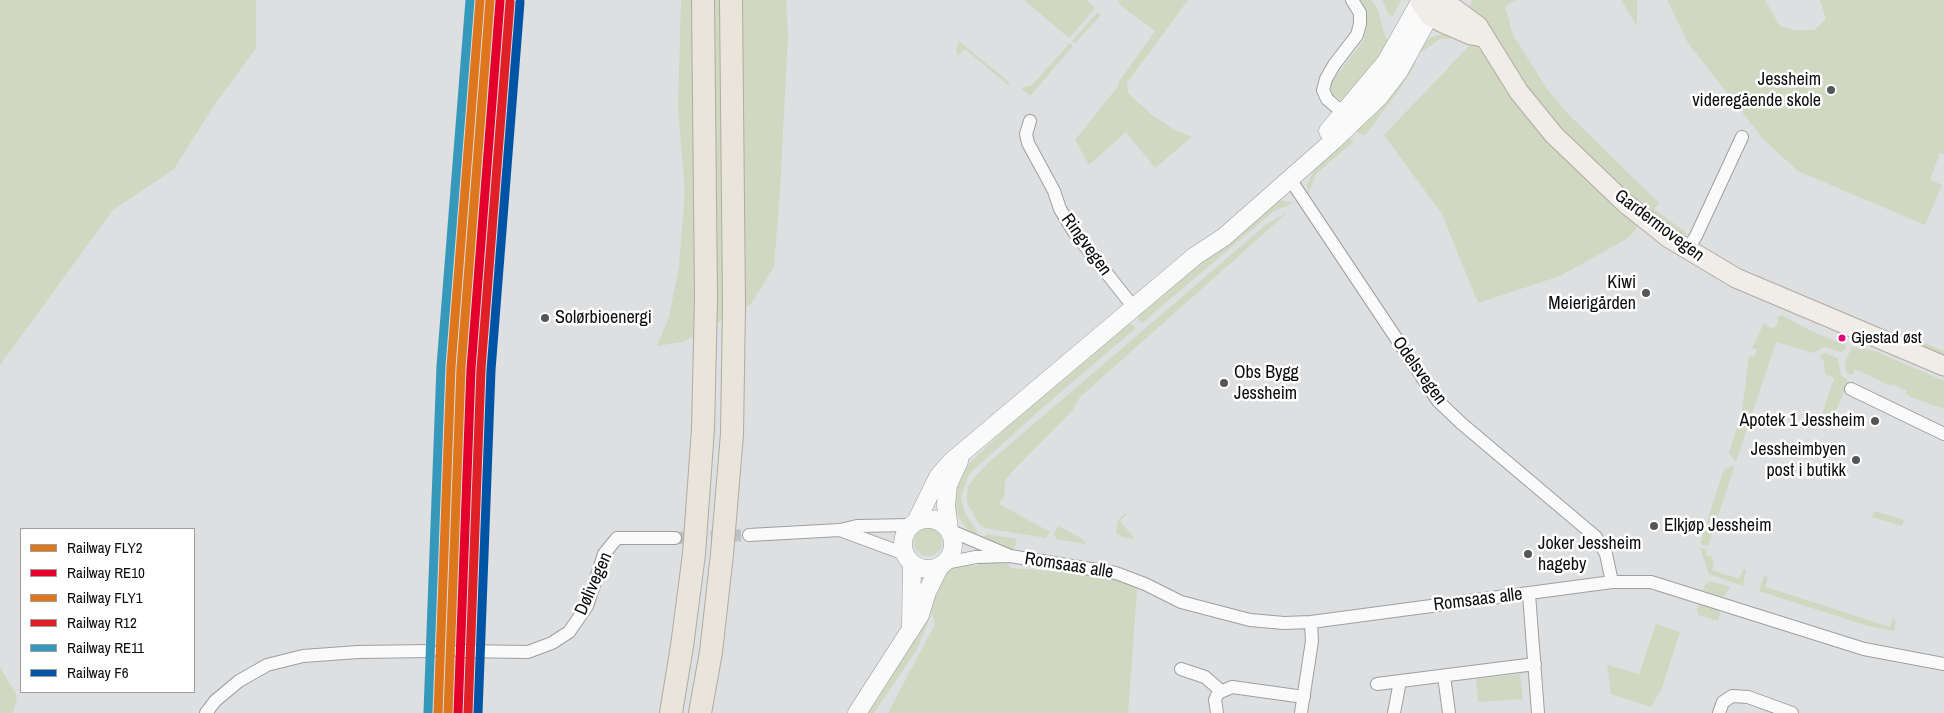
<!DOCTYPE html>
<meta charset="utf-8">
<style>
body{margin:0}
#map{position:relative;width:1944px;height:713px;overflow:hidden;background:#dddfe1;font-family:"Archivo Narrow",sans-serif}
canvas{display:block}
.legend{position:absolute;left:20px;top:528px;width:175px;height:165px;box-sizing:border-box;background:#fff;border:1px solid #9e9e9f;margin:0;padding:6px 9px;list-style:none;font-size:15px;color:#0c0d0e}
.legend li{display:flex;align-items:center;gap:10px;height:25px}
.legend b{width:25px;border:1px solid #9e9e9f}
</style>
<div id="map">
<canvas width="1944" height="713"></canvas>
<ul class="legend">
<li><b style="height:6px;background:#de761e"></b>Railway FLY2</li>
<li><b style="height:6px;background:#e4002b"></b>Railway RE10</li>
<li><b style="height:6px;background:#de761e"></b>Railway FLY1</li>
<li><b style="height:6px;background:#df2027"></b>Railway R12</li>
<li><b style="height:6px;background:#3699bb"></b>Railway RE11</li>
<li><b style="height:6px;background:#0054a6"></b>Railway F6</li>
</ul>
</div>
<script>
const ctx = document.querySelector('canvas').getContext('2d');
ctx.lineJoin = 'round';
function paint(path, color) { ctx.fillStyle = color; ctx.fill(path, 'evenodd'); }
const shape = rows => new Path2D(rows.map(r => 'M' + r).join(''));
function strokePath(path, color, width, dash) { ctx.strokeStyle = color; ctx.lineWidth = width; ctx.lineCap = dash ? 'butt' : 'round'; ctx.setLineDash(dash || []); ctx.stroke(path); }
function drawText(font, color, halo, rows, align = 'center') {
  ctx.font = font + ' "Archivo Narrow",sans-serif'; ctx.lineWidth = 5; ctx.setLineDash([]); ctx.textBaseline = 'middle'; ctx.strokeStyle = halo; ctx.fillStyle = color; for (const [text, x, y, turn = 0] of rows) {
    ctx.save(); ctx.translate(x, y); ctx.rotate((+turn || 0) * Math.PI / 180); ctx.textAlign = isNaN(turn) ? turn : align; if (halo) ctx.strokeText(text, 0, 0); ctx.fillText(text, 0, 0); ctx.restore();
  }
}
paint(shape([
 [0,0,256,0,256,48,215,104,174,169,113,210,0,365],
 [681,0,786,0,788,35,780,190,774,267,751,304,683,342,657,346,669,317,679,267,685,190,678,109],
 [1024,0,1086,0,1095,8,1069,38],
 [1118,0,1188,0,1127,83,1128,93,1152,115,1173,129,1192,137,1155,168,1126,132,1089,165,1075,140,1119,85,1118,83,1155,31,1120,5],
 [1361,0,1371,0,1373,2,1378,10,1385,36,1391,44,1343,101,1332,94,1330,84,1364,40,1367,23],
 [1382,0,1401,0,1393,16,1389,15],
 [1472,0,1516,0,1505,6,1513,35,1547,89,1569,115,1659,203,1654,209,1688,234,1678,234,1649,214,1628,238,1560,276,1478,303,1442,214,1384,135,1470,45,1471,14,1468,11],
 [1621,0,1637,0,1637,26],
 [1667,0,1765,0,1780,26,1794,30,1814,30,1826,19,1820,0,1944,0,1944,154,1940,153,1930,180,1942,185,1925,225,1798,171,1764,140,1688,43],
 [1098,12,1101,15,1075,43,1072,41],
 [1443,34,1451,35,1450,39,1440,39,1423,51,1418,51,1431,37],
 [959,41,1010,83,1008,85,965,49,958,56,956,50],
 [1070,43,1073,46,1030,96,1021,88,1032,85],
 [1414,57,1416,62,1414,67,1398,92,1365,135,1359,134,1355,129],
 [1347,138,1353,140,1353,142,1316,174,1308,194,1307,184,1314,170],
 [1279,200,1293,203,1274,211,1156,311,1142,323,1139,320,1137,316,1144,309,1232,235],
 [1287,213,1080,397,1073,410,1011,473,1005,481,1004,496,999,504,1050,532,1046,538,985,528,979,524,967,503,967,495,968,487,973,479,987,464,1268,223],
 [1781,315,1813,332,1846,345,1846,349,1841,352,1824,347,1813,353,1776,342,1736,462,1729,453,1742,410,1749,356,1754,357,1757,349,1752,348,1764,323,1771,328,1775,327,1778,323,1777,318],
 [1130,323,1136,328,1040,410,969,474,961,496,964,511,977,531,976,537,970,533,955,512,955,481,961,471,1022,413],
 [1895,330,1944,351,1944,358,1896,337],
 [1852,347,1875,351,1944,381,1944,409,1913,398,1906,394,1907,391,1893,384,1891,386,1855,369,1852,375,1846,372,1845,361],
 [1824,353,1838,358,1841,375,1849,382,1832,418,1822,414,1834,378,1825,374,1824,361,1819,356],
 [1735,465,1708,546,1700,544,1724,469],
 [1874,511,1904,520,1902,526,1872,517],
 [1125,513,1127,514,1120,521,1135,539,1122,537,1116,533,1117,522],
 [1058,526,1081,538,1087,544,1056,539,1054,534],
 '914 542a14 14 0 1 1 28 0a14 14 0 1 1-28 0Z',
 [986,534,1017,539,1015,546,1013,550,982,540],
 [1700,548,1707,550,1706,555,1711,556,1714,563,1712,570,1739,579,1743,570,1746,570,1743,586,1709,574],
 [920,561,961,565,972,563,973,565,978,566,978,562,1008,564,1011,568,1138,578,1128,713,888,713,935,624,932,613,916,651,874,713,867,713,918,630,929,597],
 [1764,575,1768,578,1765,587,1788,594,1890,627,1893,617,1896,622,1894,631,1868,626,1759,591],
 [1711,581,1730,587,1723,597,1703,591,1705,584],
 [1699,603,1719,609,1720,614,1718,621,1699,615,1697,610],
 [1656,624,1680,632,1662,688,1651,707,1611,694,1607,665,1639,674],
 [0,667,17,696,13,713,0,713],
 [1520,674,1523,699,1478,702,1476,679]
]), '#d1d8c1');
strokePath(shape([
 [675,538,749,535],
 [431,651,459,651]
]), '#bec0c1', 12, [12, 6]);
const minor = shape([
 [1349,118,1327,99,1323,90,1326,79,1334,65,1357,35,1360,24,1360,13,1352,0],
 [1030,121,1026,134,1028,143,1054,191,1060,209,1074,232,1135,309],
 [1290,179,1438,401,1461,423,1596,537,1606,554,1612,582],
 [1687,250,1696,236,1742,137],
 [1851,389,1944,434],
 [840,530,905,554],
 [949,530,1008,555],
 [749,535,840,530,857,526,912,525],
 [945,563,976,557,1010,556,1116,573,1145,584,1181,602,1250,620,1284,623,1311,622,1612,582,1651,582,1864,649,1944,664],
 [1529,594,1538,713],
 [459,651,528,652,552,643,569,632,587,606,604,554,617,538,675,538],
 [1181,669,1205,677,1221,691],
 [1444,676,1449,713],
 [1377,684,1535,664],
 [206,713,215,701,239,681,267,665,303,656,358,652,431,651],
 [1217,713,1215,700,1218,693,1232,687,1304,697],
 [1301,713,1312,641,1311,622],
 [1394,713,1400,681],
 [1719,713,1723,702,1732,696,1748,697,1792,713]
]);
const secondary = shape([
 [1328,131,1386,62,1420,2],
 '903 544a25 25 0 1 1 50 0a25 25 0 1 1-50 0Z',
 [916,522,938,477,951,462,1195,256,1224,237,1333,141,1379,97,1399,71,1436,4],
 [949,530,946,505,948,485,959,461],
 [911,625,912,563],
 [857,713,920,615,927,592,940,566]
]);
const primary = shape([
 [1438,0,1448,4,1478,26,1519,92,1554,135,1625,203,1669,238,1736,278,1944,366],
 [1420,2,1430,16,1441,22,1471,35,1483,37]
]);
const motorway = shape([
 [671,713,682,646,694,554,703,429,706,298,703,0],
 [700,713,711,652,722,554,732,434,734,305,731,0]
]);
strokePath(minor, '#9d9fa1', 14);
strokePath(secondary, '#9d9fa1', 19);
strokePath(primary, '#b0aba2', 21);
strokePath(motorway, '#b0aba2', 24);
strokePath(minor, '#fafafa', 12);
strokePath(secondary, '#fafafa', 18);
strokePath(primary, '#f0ede8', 19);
strokePath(motorway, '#eae5db', 22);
strokePath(shape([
 [448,713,461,368,490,0]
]), '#de761e', 9);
strokePath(shape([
 [458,713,471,369,500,1]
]), '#e4002b', 9);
strokePath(shape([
 [438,713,451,367,480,0]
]), '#de761e', 9);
strokePath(shape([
 [468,713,481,369,510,2]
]), '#df2027', 9);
strokePath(shape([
 [428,712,441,366,470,0]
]), '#3699bb', 9);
strokePath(shape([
 [478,713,491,370,520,2]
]), '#0054a6', 9);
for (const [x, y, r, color] of [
 [1831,90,5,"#555658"],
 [1646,293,5,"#555658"],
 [545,318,5,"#555658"],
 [1842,338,4.5,"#e5007d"],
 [1224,383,5,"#555658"],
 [1875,421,5,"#555658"],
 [1856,460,5,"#555658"],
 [1654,526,5,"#555658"],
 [1528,554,5,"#555658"]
]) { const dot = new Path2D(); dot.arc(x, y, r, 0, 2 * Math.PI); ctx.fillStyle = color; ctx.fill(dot); strokePath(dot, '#fff', 2); }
drawText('17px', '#0c0d0e', '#fff', [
 ["Gjestad øst",1851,338]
], 'left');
drawText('18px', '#0c0d0e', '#fff', [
 ["Jessheim",1821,80],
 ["videregående skole",1821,101],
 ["Kiwi",1636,283],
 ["Meierigården",1636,304],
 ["Solørbioenergi",555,318,"left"],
 ["Obs Bygg",1234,373,"left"],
 ["Jessheim",1234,394,"left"],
 ["Apotek 1 Jessheim",1865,421],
 ["Jessheimbyen",1846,450],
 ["post i butikk",1846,471],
 ["Elkjøp Jessheim",1664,526,"left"],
 ["Joker Jessheim",1538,544,"left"],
 ["hageby",1538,565,"left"]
], 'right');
drawText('18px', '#0c0d0e', '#fff', [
 ["Gardermovegen",1659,226,37],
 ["Ringvegen",1086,245,54],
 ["Odelsvegen",1419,371,54],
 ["Romsaas alle",1069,566,9],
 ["Dølivegen",594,584,-66],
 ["Romsaas alle",1478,600,-7]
]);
</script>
